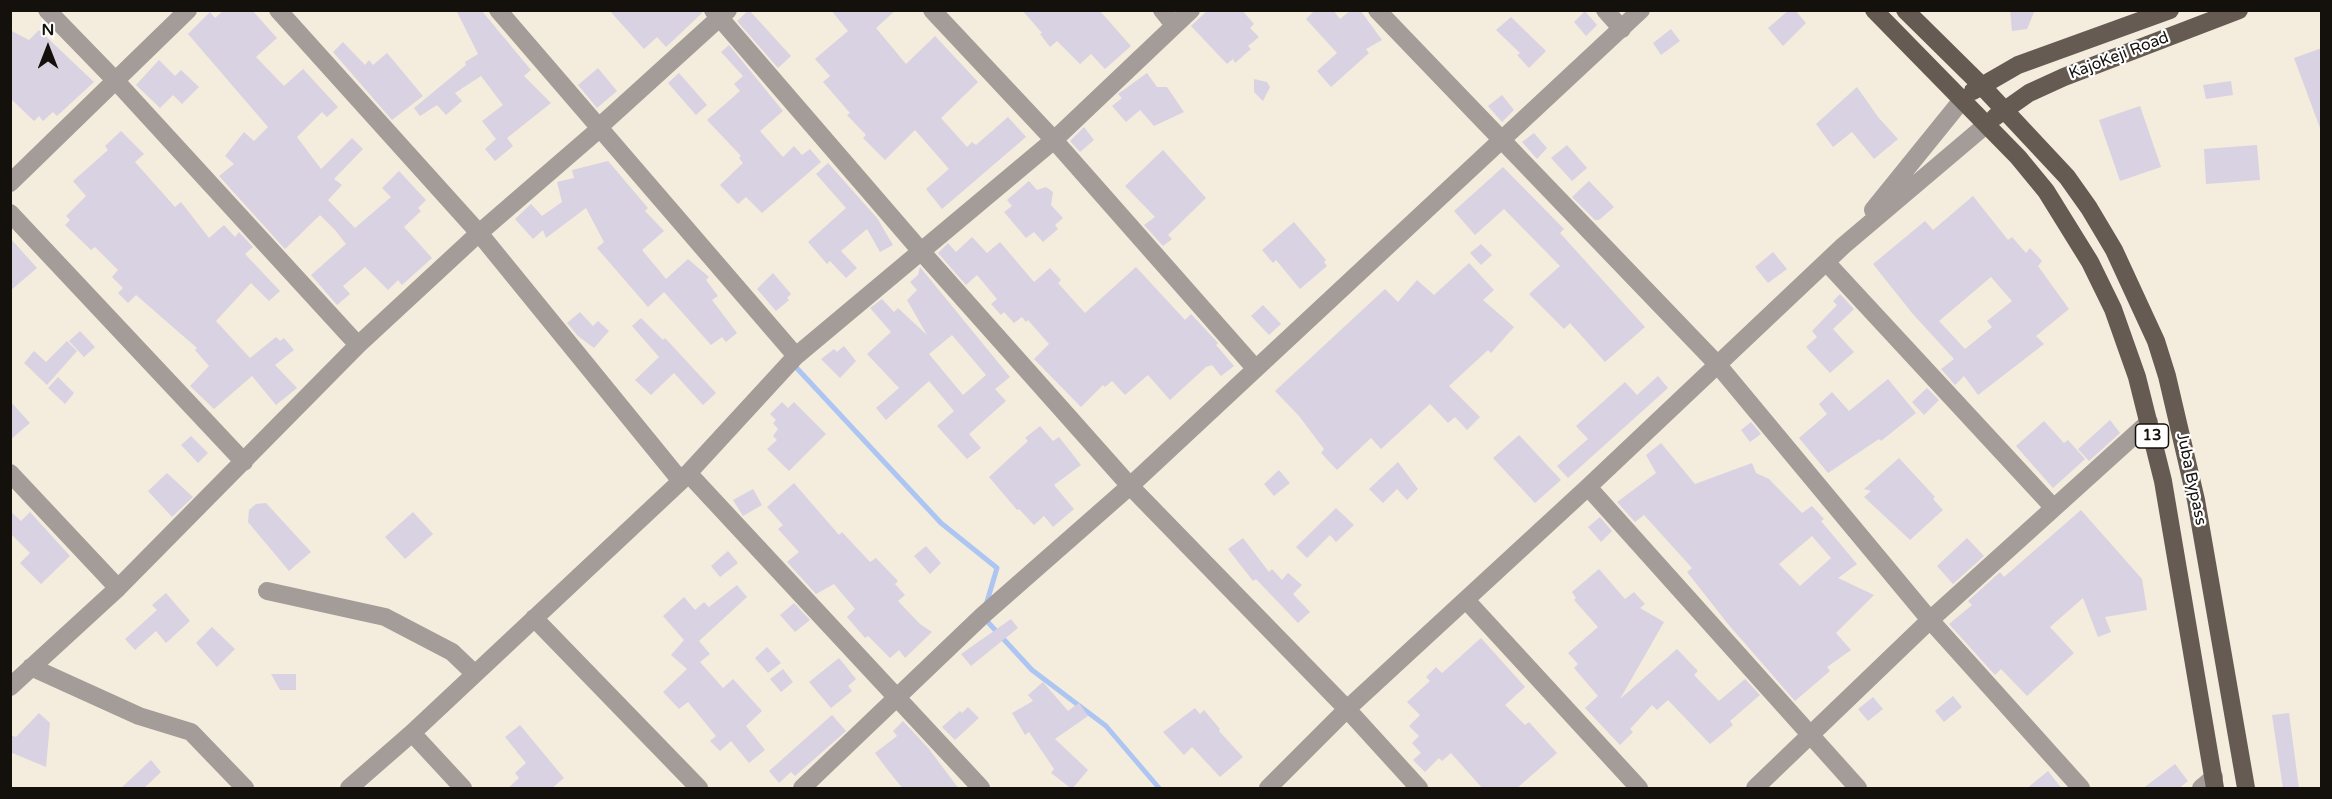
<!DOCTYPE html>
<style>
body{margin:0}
#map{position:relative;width:2332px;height:799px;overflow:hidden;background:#f4ecdc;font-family:"Varela Round",sans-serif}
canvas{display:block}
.frame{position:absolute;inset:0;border:12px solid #14110c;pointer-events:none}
.north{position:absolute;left:18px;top:18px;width:60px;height:60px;-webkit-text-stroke:4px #fff;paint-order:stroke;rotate:0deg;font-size:16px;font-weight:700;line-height:24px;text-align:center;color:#14110c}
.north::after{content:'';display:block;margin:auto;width:21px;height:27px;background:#14110c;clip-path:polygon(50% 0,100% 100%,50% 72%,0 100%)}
</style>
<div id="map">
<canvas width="2332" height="799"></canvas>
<div class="frame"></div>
<div class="north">N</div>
</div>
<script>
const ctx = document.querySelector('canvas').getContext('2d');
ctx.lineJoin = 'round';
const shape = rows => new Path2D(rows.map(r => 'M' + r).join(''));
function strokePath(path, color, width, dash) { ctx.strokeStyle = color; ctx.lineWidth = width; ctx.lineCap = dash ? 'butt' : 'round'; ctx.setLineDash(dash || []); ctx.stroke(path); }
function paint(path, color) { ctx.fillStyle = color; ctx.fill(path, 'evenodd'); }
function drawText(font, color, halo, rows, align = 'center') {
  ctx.font = font + ' "Varela Round",sans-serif'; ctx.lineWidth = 4.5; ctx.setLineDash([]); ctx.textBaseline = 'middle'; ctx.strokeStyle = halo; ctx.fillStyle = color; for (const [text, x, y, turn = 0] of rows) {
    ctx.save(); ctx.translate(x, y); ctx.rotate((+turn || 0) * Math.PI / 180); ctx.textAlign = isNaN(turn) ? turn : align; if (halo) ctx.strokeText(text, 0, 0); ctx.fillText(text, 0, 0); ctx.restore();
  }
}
strokePath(shape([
 [792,363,941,523,997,568,986,605],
 [985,619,1032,670,1106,726,1159,788]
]), '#acc5f2', 5);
paint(shape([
 [224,10,252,10,277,38,256,57,284,86,303,69,338,107,327,117,322,112,297,137,321,169,352,138,363,149,334,179,342,185,328,200,355,228,391,197,382,188,399,171,426,200,418,208,421,211,404,227,432,258,402,285,398,280,388,290,365,267,343,286,350,294,337,305,311,275,346,244,335,230,320,215,285,249,219,176,234,164,225,156,244,132,254,141,268,127,188,34,210,12,215,18],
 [456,10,481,10,531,70,524,76,551,103,507,138,513,146,495,161,485,149,496,139,482,121,503,105,481,76,455,93,462,101,446,115,437,105,420,116,414,108,466,65,465,62,478,54],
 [609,10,702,10,702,13,666,47,657,37,644,49],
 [749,10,791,56,778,68,737,21],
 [831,10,896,10,876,28,906,64,935,36,978,82,941,118,967,147,972,142,976,145,1008,117,1026,137,942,209,926,189,949,169,915,130,885,160,863,138,866,135,847,115,850,113,823,82,830,76,815,59,848,31],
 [1022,10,1099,10,1131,46,1105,69,1091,54,1080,64,1057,41,1050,47,1040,34,1042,33],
 [1208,10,1242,10,1254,24,1250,28,1259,37,1248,46,1251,49,1235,63,1233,59,1227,64,1191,26],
 [1315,10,1333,10,1340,19,1351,10,1360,10,1382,40,1366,49,1369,53,1331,87,1317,71,1337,53,1306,19],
 [1789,10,1795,10,1806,23,1783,46,1768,28],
 [2010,10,2035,10,2027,29,2012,31],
 [1585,11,1597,25,1586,36,1574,22],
 [1511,17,1546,51,1529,68,1517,55,1520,53,1496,30],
 [1671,29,1680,41,1661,55,1653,43],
 [10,30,29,40,39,30,94,82,57,116,53,112,43,121,39,116,34,121,10,98],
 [343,42,365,65,369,60,373,65,387,53,423,96,392,120,333,52],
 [729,45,783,111,760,131,783,157,794,146,802,155,810,149,821,162,762,213,746,197,738,204,720,185,743,163,739,158,741,156,707,120,740,91,734,84,743,76,721,52],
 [2322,48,2322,127,2320,128,2294,58],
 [159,60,175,76,181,70,199,87,182,104,173,95,160,108,136,85],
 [598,68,617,91,597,108,578,85],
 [679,73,707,105,696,115,668,83],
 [1147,73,1157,87,1167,87,1184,112,1154,126,1140,110,1126,122,1112,106,1122,98,1118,94],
 [1254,79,1267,82,1270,87,1263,101,1254,92],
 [2231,81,2233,95,2206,99,2203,85],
 [1857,87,1878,117,1898,139,1874,159,1852,132,1833,147,1816,124],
 [1502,95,1514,110,1502,122,1488,106],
 [2140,106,2161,167,2120,181,2099,120],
 [1084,127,1094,140,1080,152,1070,141],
 [121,131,144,154,135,162,175,207,181,202,209,238,224,225,235,237,239,232,253,247,245,254,280,291,269,301,251,283,216,321,250,358,276,337,280,341,284,338,294,350,275,365,297,388,276,405,252,376,214,409,190,386,209,366,195,350,197,348,136,295,128,303,118,293,123,288,112,277,118,270,95,247,91,250,65,225,70,220,66,216,86,196,73,181,108,150,105,146],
 [1534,133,1547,148,1537,159,1522,142],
 [1567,145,1587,168,1572,181,1551,158],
 [2257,145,2260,180,2206,184,2204,149],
 [1163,150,1206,198,1168,235,1172,239,1163,246,1144,225,1155,217,1125,186],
 [608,161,648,208,645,211,664,231,642,250,666,279,688,259,709,277,706,280,718,296,712,300,737,333,726,342,722,337,711,345,664,292,648,307,597,248,604,242,586,208,546,238,543,230,533,239,515,219,531,204,542,216,562,202,557,182,574,178,572,170],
 [828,163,877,218,893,245,880,252,867,229,841,251,857,268,846,278,830,261,827,264,808,242,846,208,816,174],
 [1503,167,1564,229,1560,233,1645,327,1605,362,1570,323,1564,329,1529,294,1560,266,1504,209,1475,235,1454,211],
 [1029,181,1037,190,1046,187,1053,192,1051,205,1063,218,1055,225,1058,229,1043,242,1034,232,1026,238,1004,212,1012,206,1007,200],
 [1589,181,1614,207,1599,220,1595,220,1572,197],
 [1973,196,2008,240,2012,237,2026,253,2030,248,2042,261,2038,266,2069,309,2036,336,2044,344,1978,395,1964,376,1955,385,1941,369,1954,359,1912,313,1873,264,1925,221,1933,230],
 [1991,277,2012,301,1987,321,1992,327,1965,349,1939,321],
 [1294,222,1326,260,1324,262,1327,266,1300,289,1276,260,1273,263,1262,250],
 [972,237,987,253,1000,242,1034,282,1050,268,1061,280,1058,283,1085,313,1136,267,1185,320,1191,314,1218,343,1216,345,1234,366,1221,376,1212,365,1206,367,1170,400,1148,375,1125,395,1112,381,1105,387,1103,385,1081,407,1034,359,1049,344,1028,320,1026,322,1022,317,1014,323,1004,312,1001,315,991,304,997,299,977,275,966,285,938,253,948,243,956,252],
 [10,238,37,268,10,291],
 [1481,244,1492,255,1481,265,1470,253],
 [1773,252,1787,269,1768,283,1755,267],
 [1469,263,1494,290,1483,300,1514,327,1491,353,1488,350,1449,386,1480,417,1467,430,1455,417,1448,423,1430,404,1381,449,1371,438,1337,470,1321,453,1324,449,1299,416,1275,391,1385,289,1398,302,1417,280,1434,295],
 [920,267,1010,377,995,389,1006,401,969,434,981,448,967,459,937,426,954,411,929,381,886,420,876,408,899,388,867,354,891,332,870,308,882,299,894,312,898,308,927,335,907,300,917,290,910,282,918,275],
 [952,335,986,375,963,395,929,354],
 [773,273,791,294,787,298,789,300,776,311,757,289],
 [1840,294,1854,309,1833,329,1854,352,1830,373,1806,347,1817,337,1812,331,1837,305,1833,301],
 [1263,305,1281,324,1269,335,1251,316],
 [580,312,593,326,598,321,609,331,594,348,578,336,567,323],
 [641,318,663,340,665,338,716,393,703,405,674,373,651,395,635,380,659,357,632,326],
 [80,331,95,347,84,357,69,341],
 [67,341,77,351,47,385,24,363,34,351,46,362],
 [844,346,856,361,840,378,821,359,834,349,837,352],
 [1658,376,1668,388,1568,478,1557,466,1588,439,1576,426,1625,382,1637,395],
 [58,377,74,393,65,404,48,388],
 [1888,379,1916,413,1881,441,1879,439,1828,473,1799,438,1827,414,1819,404,1832,392,1849,411],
 [1927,388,1939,400,1924,415,1912,402],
 [10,401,30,423,10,440],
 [782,402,788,408,794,402,826,434,789,471,767,449,777,440,773,436,778,429,773,423,776,420,770,414],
 [2110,420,2120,433,2089,461,2078,449],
 [2044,421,2064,443,2068,440,2085,459,2053,488,2016,446],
 [1751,422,1761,434,1750,442,1741,430],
 [1040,426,1053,441,1059,437,1081,465,1054,485,1074,509,1053,527,1044,516,1034,525,1019,509,1017,510,989,477,1028,441,1025,438],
 [1519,435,1561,480,1535,503,1493,458],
 [191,436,208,453,198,463,181,445],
 [1661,443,1695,484,1752,463,1756,473,1769,479,1802,513,1812,506,1824,519,1821,521,1857,564,1838,578,1874,595,1836,633,1851,650,1827,667,1830,671,1795,701,1728,624,1687,572,1692,568,1644,515,1635,522,1617,502,1656,473,1646,455],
 [1812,536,1831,558,1800,586,1779,564],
 [1899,458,1935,497,1933,499,1943,510,1910,540,1864,497,1871,491,1864,489],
 [1398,462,1418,489,1407,500,1397,489,1383,503,1369,489],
 [1279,470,1290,483,1274,496,1264,484],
 [167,473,193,497,172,517,148,491],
 [794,483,839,535,842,532,870,562,876,558,898,581,895,584,905,595,898,601,920,624,932,632,905,658,899,650,890,658,868,636,865,638,847,617,855,609,834,584,816,594,787,562,799,552,778,529,783,525,767,507],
 [753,489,762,505,743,516,733,500],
 [266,503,311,552,289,571,248,522,249,510,256,504],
 [1336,508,1354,525,1336,542,1330,535,1307,558,1296,547],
 [2081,510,2142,579,2147,610,2105,617,2111,632,2098,637,2083,598,2050,627,2074,653,2027,696,2001,669,1995,675,1949,624,1972,605,1968,601,2000,572,2004,577],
 [10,511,21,521,30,512,70,556,41,584,20,563,30,553,10,533],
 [413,512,433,534,405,559,385,537],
 [1600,517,1612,531,1601,542,1588,527],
 [1243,538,1269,572,1272,569,1282,580,1288,573,1302,585,1293,594,1310,612,1298,623,1256,579,1253,581,1228,549],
 [1967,538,1984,556,1953,584,1937,566],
 [926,546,941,563,930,574,914,556],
 [728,551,738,563,720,577,711,566],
 [1599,569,1625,599,1634,592,1645,604,1640,608,1664,622,1620,699,1677,649,1698,671,1694,675,1719,701,1745,679,1760,695,1730,721,1733,725,1710,744,1668,700,1657,710,1652,705,1630,729,1633,732,1620,745,1585,708,1598,696,1574,668,1578,664,1568,653,1598,627,1574,600,1576,598,1572,592],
 [737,585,747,597,699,641,710,654,700,662,723,688,733,679,762,711,746,726,765,750,749,763,731,741,720,751,710,741,716,736,688,702,679,709,663,692,687,669,671,655,684,640,663,616,684,597,695,610,704,602,709,607],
 [166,593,190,621,166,643,156,631,135,650,125,639,157,610,152,605],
 [794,603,810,620,795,632,780,615],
 [1011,619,1018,628,971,666,961,654],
 [212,627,235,649,217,667,196,643],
 [1481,638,1525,687,1505,705,1525,725,1529,722,1557,753,1516,789,1483,789,1451,753,1442,761,1439,758,1425,772,1413,760,1421,753,1412,743,1419,736,1409,726,1420,715,1407,702,1430,681,1426,677,1436,667,1442,673],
 [767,647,781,663,768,673,755,658],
 [839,658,856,679,848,686,852,691,831,708,809,682],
 [783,669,793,682,781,692,770,679],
 [271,674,296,674,296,690,280,690],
 [1043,682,1068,711,1079,703,1088,716,1055,739,1088,770,1072,789,1051,773,1054,769,1029,732,1025,735,1012,713,1033,701,1028,695],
 [1953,696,1962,707,1944,722,1935,711],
 [1873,697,1883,709,1868,721,1858,709],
 [968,707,979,718,955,740,942,727,960,711,962,713],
 [1195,708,1200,714,1204,710,1220,729,1219,731,1243,757,1220,777,1192,747,1184,755,1163,732],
 [39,713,50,723,46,767,10,752,10,735,16,737],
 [2289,713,2299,789,2283,789,2272,715],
 [832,715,846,731,795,776,791,772,779,783,769,771],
 [903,721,929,749,959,789,903,789,887,769,875,753,897,736,893,731],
 [520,725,564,778,551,789,507,789,519,778,515,773,526,763,505,737],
 [151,760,161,772,143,789,120,789],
 [2175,764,2188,781,2178,789,2142,789],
 [2048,771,2062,789,2026,789]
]), '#d9d2e2');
strokePath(shape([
 [47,10,115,80,358,345],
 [278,10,479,233,681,481],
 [498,10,796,356],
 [713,10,920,250,1130,486,1347,709,1419,788],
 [932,10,1054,140,1255,368],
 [1162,10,1174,25],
 [1377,10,1718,365,1930,620,2081,788],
 [1605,10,1622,29],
 [10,183,188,10],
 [1873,210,1962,100],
 [10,213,244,462],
 [1827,263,2053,507],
 [10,473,118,588],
 [688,473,981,788],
 [1588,487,1858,788],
 [267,591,385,617,452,652,475,674],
 [1466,600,1639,788],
 [534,618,699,788],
 [31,667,139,716,191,732,245,788],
 [10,687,118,588,358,345,479,233,597,131,599,127,728,10],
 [412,733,463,788],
 [349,788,412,733,681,481,796,356,1054,140,1191,10],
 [802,788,982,616,1130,486,1641,10],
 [1268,788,1347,709,1588,487,1843,246,1987,124],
 [1755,788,1930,620,2149,422],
 [2201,788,2214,777]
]), '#a39c98', 18);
strokePath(shape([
 [1874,10,2018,157,2046,191,2090,262,2113,309,2137,377,2163,481,2215,788],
 [1905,10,1980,84,2067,177,2089,208,2114,250,2156,341,2167,376,2196,500,2246,788],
 [1973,91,2018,65,2170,10],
 [1995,117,2029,93,2064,77,2239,10]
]), '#665b53', 18);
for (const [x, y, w] of [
 [2152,436,33]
]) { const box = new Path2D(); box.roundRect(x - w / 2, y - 12, w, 24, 4.5); ctx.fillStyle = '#fff'; ctx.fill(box); strokePath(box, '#14110c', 1.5); }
drawText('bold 15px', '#14110c', null, [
 ["13",2152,436]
]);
drawText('16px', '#14110c', '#fff', [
 ["KajoKeji Road",2119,56,-21],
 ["Juba Bypass",2191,479,78]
]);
</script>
